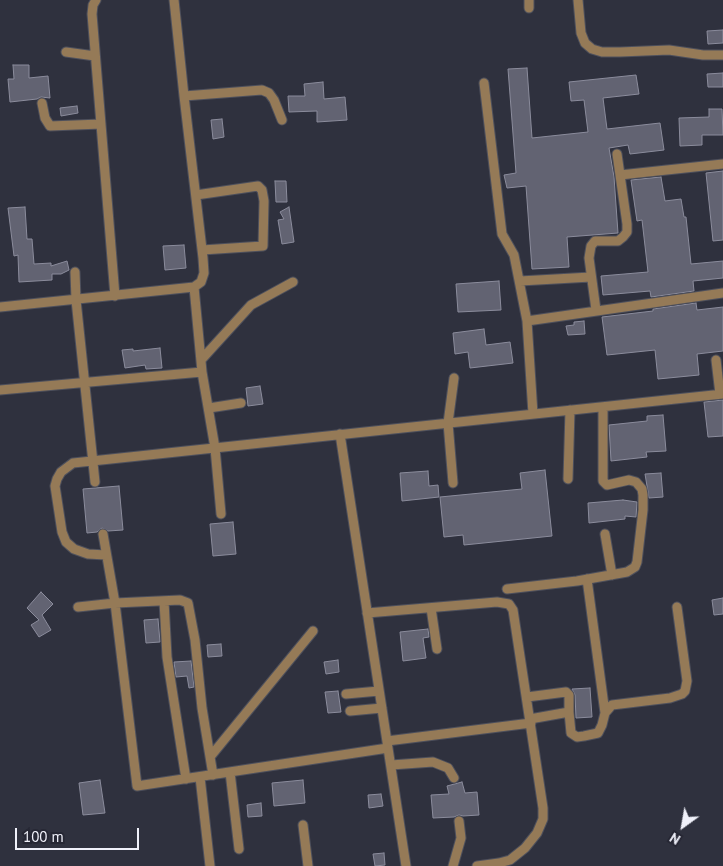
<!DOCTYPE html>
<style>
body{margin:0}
#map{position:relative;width:723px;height:866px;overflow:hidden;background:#2f313e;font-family:"PT Sans",sans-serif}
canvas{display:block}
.north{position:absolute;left:658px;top:801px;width:50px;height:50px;-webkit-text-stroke:4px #262734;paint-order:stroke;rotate:212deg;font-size:14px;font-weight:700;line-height:20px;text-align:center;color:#f0f1fa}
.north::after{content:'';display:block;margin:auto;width:18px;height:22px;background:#f0f1fa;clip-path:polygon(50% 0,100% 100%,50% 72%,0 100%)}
.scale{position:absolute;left:15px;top:828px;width:124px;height:22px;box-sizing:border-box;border:2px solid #f0f1fa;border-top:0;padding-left:6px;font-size:15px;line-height:18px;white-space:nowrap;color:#f0f1fa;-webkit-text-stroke:4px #262734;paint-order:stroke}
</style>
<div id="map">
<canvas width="723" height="866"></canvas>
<div class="north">N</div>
<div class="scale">100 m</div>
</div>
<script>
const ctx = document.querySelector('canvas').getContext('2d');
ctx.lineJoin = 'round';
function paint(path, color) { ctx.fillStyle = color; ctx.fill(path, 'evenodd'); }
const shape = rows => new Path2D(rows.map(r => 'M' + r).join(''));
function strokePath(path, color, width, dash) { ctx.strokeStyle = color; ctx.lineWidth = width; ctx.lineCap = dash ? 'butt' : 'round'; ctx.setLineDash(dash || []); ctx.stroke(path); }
const building = shape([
 [723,30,723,43,708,44,707,31,723,30],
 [13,65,29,65,29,78,48,76,50,98,41,97,37,99,10,102,8,79,14,79,13,65],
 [527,68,532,138,588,132,584,100,571,101,569,82,636,75,639,94,603,98,607,129,660,123,664,150,630,154,628,145,609,148,614,177,618,233,567,237,569,267,532,269,526,186,507,188,504,175,516,173,508,69,527,68],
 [723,73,723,87,708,87,707,74,723,73],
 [323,82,324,99,345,97,347,120,317,122,317,111,289,112,288,96,305,96,304,84,323,82],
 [77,106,78,113,61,116,60,108,77,106],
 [709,109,722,109,723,135,702,135,702,145,680,146,679,118,709,117,709,109],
 [222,119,224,137,213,139,211,120,222,119],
 [723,171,723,240,713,241,706,173,723,171],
 [661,177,665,201,681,199,684,217,686,217,691,264,723,261,723,278,693,281,694,291,651,297,650,291,603,295,601,276,648,272,642,220,637,221,631,180,661,177],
 [275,181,286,181,287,202,276,202,275,181],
 [25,207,27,239,32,239,34,264,51,263,51,266,67,261,69,270,61,274,52,274,52,280,19,282,18,255,14,256,8,208,25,207],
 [289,207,294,242,282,244,278,220,284,219,280,212,289,207],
 [184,245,186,268,165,270,163,246,184,245],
 [499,281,501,310,458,312,456,284,499,281],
 [696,303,697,310,723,307,723,351,697,354,699,375,658,379,655,350,607,355,602,317,653,311,653,309,696,303],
 [584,321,585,334,568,335,566,326,574,325,574,322,584,321],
 [484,329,486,345,510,342,513,363,470,368,468,352,455,354,453,333,484,329],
 [160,348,162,368,146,369,145,365,125,368,122,350,133,349,133,351,160,348],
 [260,386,263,404,248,406,246,388,260,386],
 [723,400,723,436,708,437,704,402,723,400],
 [663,415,666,451,646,452,647,457,611,461,609,425,647,421,647,416,663,415],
 [545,470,552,536,464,545,463,535,444,537,440,497,522,489,520,473,545,470],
 [428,471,429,486,438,485,439,497,402,501,400,473,428,471],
 [661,473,663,497,649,498,645,474,661,473],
 [119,486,123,530,108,531,102,528,97,532,87,533,83,489,119,486],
 [623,500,637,502,636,517,625,516,625,519,589,523,588,503,623,500],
 [233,522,236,554,213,556,210,524,233,522],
 [41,592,53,604,42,615,51,630,39,637,31,625,39,620,27,608,41,592],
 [723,598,723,614,714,615,712,600,723,598],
 [158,619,160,642,146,643,144,620,158,619],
 [428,629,429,637,423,638,426,658,403,661,400,632,428,629],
 [221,644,222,656,208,657,207,645,221,644],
 [338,660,339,672,326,674,324,662,338,660],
 [191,661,194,687,189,688,187,676,176,677,174,662,191,661],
 [590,688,592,717,576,718,575,695,572,689,590,688],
 [338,691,341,712,328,713,325,692,338,691],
 [100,780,105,813,83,815,79,783,100,780],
 [303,780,305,803,274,806,272,783,303,780],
 [462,782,465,793,477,792,479,815,463,816,459,815,454,817,433,818,431,795,449,794,447,786,462,782],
 [381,794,383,806,369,808,368,795,381,794],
 [261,803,262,816,248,817,247,805,261,803],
 [384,853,385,865,375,866,373,854,384,853]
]);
paint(building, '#626372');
strokePath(building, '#8b8c9c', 1);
const minor = shape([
 [96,0,93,5,92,14,115,296],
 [529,0,529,8],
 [578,0,581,33,585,43,592,49,602,52,620,52,669,50,703,55,723,55],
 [66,52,95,56],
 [484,83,502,234,514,255,527,321],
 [184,96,262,90,269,93,274,100,282,120],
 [42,103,45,118,50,126,101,124],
 [620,175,723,164],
 [196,195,258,186,262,190,264,201,263,246,202,250],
 [75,272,76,300,95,482],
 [520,281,591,277],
 [194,287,202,372,215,448,221,514],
 [0,307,194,287,201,282,204,273,203,258,184,96,174,0],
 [596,310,589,258,591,246,595,241,618,241,623,237,627,232,627,224,617,154],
 [201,360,251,305,293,282],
 [716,360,720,394],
 [0,390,202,372],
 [209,408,241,403],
 [533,414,527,321,723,293],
 [340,434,406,866],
 [568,479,570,410],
 [453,483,448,423,454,378],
 [103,534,115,603,137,786,388,748],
 [605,534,612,575],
 [106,555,88,554,74,549,66,542,62,532,55,486,57,479,61,472,73,463,723,394],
 [587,579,605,713],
 [507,589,577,581,627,572,635,567,637,562,643,510,643,495,642,489,636,482,629,480,607,485,603,481,603,407],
 [164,601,167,657,186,779],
 [78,607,115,603,180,600,188,603,195,640,202,708,213,775],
 [431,608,437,649],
 [367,613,497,602,509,604,513,610,543,808,543,819,537,833,525,848,510,860,499,863,477,866],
 [346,694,379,691],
 [527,697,566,692,569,695,569,712],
 [350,711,382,708],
 [530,719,569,712,571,733,577,737,584,736,598,733,602,725,605,713,612,705,670,698,682,694,685,691,687,681,677,607],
 [387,741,531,723],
 [210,757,313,631],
 [391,765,433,762,448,768,454,778],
 [230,772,239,849],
 [200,777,210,866],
 [303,825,308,866],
 [453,866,461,838,459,821]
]);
strokePath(minor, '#4e505c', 11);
strokePath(minor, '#957a57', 9);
</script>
